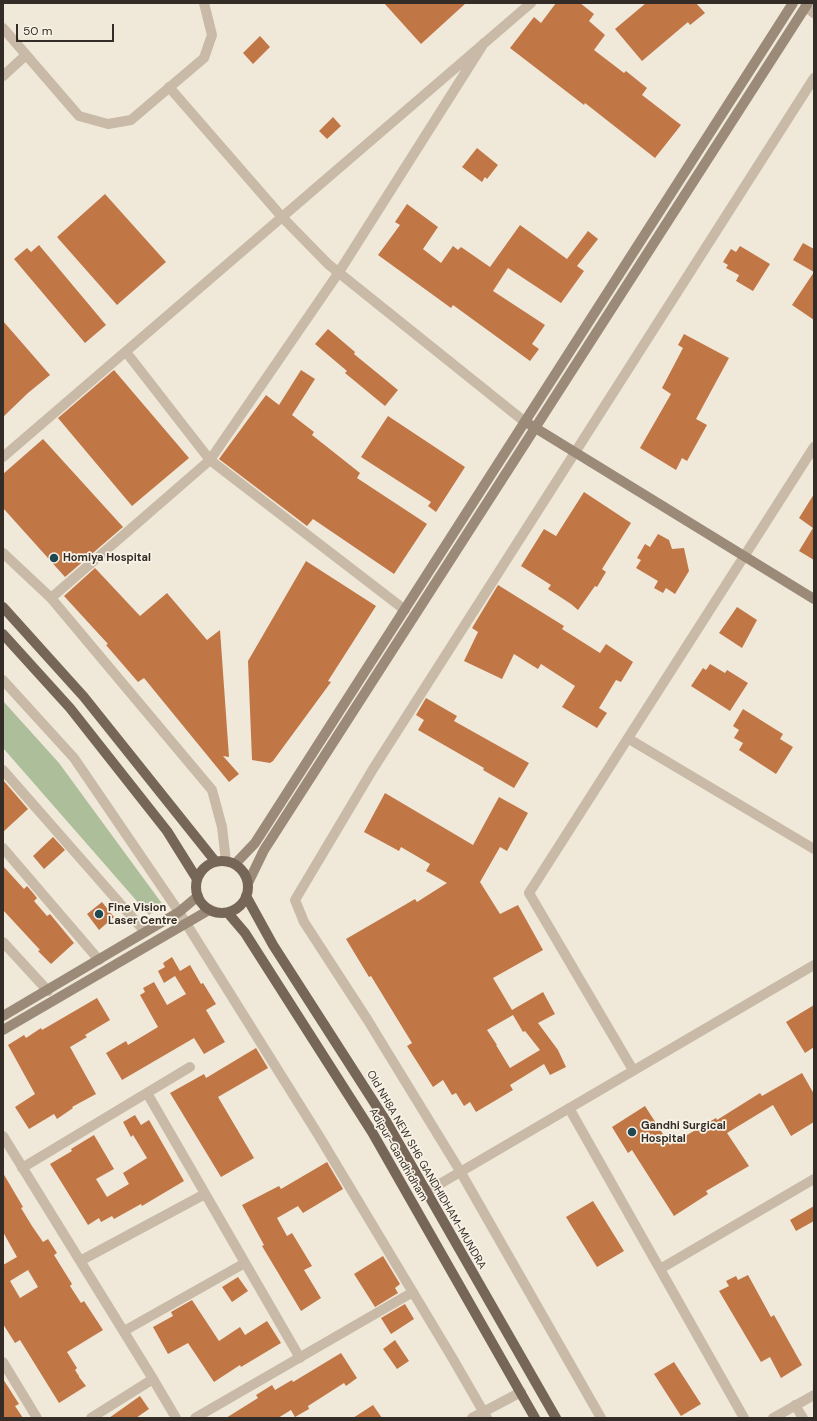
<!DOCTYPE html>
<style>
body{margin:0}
#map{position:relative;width:817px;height:1421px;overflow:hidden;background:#f0e9da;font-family:"DM Sans",sans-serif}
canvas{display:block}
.frame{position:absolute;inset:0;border:4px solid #342d27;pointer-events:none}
.scale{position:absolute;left:16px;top:24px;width:98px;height:18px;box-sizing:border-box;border:2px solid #342d27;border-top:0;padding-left:5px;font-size:12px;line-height:14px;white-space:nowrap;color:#342d27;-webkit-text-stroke:3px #f8f2e6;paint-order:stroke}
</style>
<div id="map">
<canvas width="817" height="1421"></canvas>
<div class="frame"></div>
<div class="scale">50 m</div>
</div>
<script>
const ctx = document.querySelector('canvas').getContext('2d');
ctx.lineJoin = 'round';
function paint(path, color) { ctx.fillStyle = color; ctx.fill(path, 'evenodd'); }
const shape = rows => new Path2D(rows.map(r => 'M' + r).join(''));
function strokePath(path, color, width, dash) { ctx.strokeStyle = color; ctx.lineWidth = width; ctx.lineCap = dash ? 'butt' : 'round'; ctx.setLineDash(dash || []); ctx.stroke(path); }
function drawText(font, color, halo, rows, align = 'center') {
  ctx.font = font + ' "DM Sans",sans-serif'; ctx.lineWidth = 3.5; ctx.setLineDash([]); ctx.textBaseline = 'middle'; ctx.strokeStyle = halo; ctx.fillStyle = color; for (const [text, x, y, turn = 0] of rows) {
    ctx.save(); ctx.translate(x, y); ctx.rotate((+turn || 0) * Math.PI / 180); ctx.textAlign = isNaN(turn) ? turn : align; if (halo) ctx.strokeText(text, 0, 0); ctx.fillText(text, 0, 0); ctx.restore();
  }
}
paint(shape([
 [3,701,59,763,163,905,149,915,3,748]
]), '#adbe9a');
paint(shape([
 [384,3,466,3,421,44],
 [556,3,580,3,594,14,589,21,605,35,594,50,624,73,626,71,647,88,642,95,681,125,655,158,585,103,584,105,510,48,534,17,541,23],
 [646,3,696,3,705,13,690,25,688,22,642,61,615,29],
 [260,36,270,47,253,64,243,53],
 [333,117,341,126,327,139,319,131],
 [477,148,498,165,487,179,485,177,482,182,462,167],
 [105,194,166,262,117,305,57,237],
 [407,204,438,227,423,249,441,263,453,246,458,250,461,247,490,267,520,225,567,259,588,231,598,239,577,266,584,271,561,303,508,268,493,291,545,325,532,344,539,349,530,361,453,305,451,308,378,255,400,225,395,222],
 [803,243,814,249,814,320,792,305,814,272,793,260],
 [39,245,106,325,85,343,14,259,27,248,31,252],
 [740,246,770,264,753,291,736,281,739,275,726,268,728,265,723,262,731,249,736,252],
 [3,321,50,375,28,393,3,417],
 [328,329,355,352,354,354,398,390,385,406,345,373,347,371,315,344],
 [684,334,729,358,696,419,707,425,687,461,682,458,676,470,640,448,671,394,662,388,683,348,678,345],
 [114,370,189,458,132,506,58,418],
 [301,370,315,379,292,415,314,432,312,435,360,473,357,478,427,524,394,574,313,519,307,526,219,459,266,395,279,405],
 [388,416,465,467,436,512,428,506,431,502,361,457],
 [43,439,123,527,65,577,3,508,3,474],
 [584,492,631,523,602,569,606,572,597,587,595,586,578,610,571,604,548,589,551,585,521,566,544,529,556,536],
 [814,494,814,560,799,551,813,528,799,518],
 [658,534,669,540,672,549,684,548,689,571,675,594,666,588,663,593,654,588,658,581,636,568,641,560,637,558,645,544,650,547],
 [306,561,376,606,328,681,331,682,273,761,270,763,252,760,248,661],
 [95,568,140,616,167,593,207,640,220,630,229,757,223,756,239,774,229,782,144,678,138,682,106,645,108,644,64,596],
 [498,585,564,626,562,629,600,653,606,644,633,662,621,682,616,680,599,708,607,713,597,728,562,707,575,686,541,664,538,669,514,654,502,679,464,661,478,632,472,628],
 [737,607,757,620,742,648,719,633],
 [710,664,725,673,727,670,748,683,730,711,691,686,703,668,706,670],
 [426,698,457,716,454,721,529,763,514,788,483,770,484,768,418,730,424,720,416,715],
 [743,709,783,734,780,739,793,747,776,774,739,750,743,743,734,738,739,730,733,726],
 [3,780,28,809,3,832],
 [385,793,473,845,499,797,528,813,507,851,500,847,480,882,500,914,518,905,543,950,493,978,512,1010,543,992,555,1014,538,1023,558,1050,566,1067,550,1075,544,1064,510,1085,513,1090,476,1112,470,1102,464,1106,456,1093,452,1095,443,1080,433,1087,407,1046,412,1043,371,976,369,977,346,939,415,899,417,902,447,883,426,871,430,864,401,847,399,851,364,832],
 [513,1015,523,1032,525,1031,540,1050,510,1068,496,1045,497,1045,487,1030],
 [53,837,65,850,44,869,33,856],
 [3,866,24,889,27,886,33,893,37,898,34,901,47,916,50,914,74,943,51,964,38,951,40,950,3,910],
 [102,902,114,917,99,930,87,914],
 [172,957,180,971,190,965,201,984,203,983,216,1004,206,1010,225,1042,204,1054,194,1038,122,1080,106,1053,126,1041,128,1045,158,1027,140,995,145,992,143,988,154,982,167,1005,186,994,175,976,164,983,158,971,165,967,163,963],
 [97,998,110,1020,85,1035,87,1037,70,1047,96,1094,72,1107,73,1108,57,1119,54,1114,29,1129,15,1107,35,1094,8,1045,24,1035,26,1038,41,1028,42,1030],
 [814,1005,814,1047,805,1053,786,1022],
 [256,1048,268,1068,218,1097,254,1158,221,1177,170,1093,204,1074,206,1078],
 [802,1073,814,1094,814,1122,791,1136,773,1105,727,1133,749,1166,706,1191,708,1194,674,1216,632,1150,628,1153,612,1127,645,1106,670,1145,716,1118,717,1120,760,1093,762,1096],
 [135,1115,141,1125,149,1120,184,1181,142,1206,141,1204,114,1219,112,1216,101,1222,99,1218,88,1225,50,1164,72,1151,71,1149,94,1135,114,1169,96,1179,107,1197,129,1184,123,1173,147,1158,133,1135,131,1137,123,1122],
 [327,1162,343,1189,303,1213,298,1206,277,1218,287,1236,292,1233,312,1266,304,1270,321,1298,301,1311,262,1246,264,1245,242,1205,279,1186,281,1189],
 [3,1173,23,1207,21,1208,32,1226,43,1242,48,1239,57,1253,54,1255,72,1284,70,1286,81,1303,84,1301,103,1330,67,1352,77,1368,75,1370,79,1376,79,1377,86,1386,59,1403,20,1340,15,1343,3,1324,3,1265,17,1257,3,1232],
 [28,1270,38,1287,20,1298,10,1281],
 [593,1201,624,1251,597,1267,566,1217],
 [814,1206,814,1221,796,1231,790,1220],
 [383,1256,400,1284,395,1288,398,1293,375,1307,354,1274],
 [748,1275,771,1317,774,1315,802,1365,781,1378,770,1357,761,1362,719,1291,729,1286,726,1281,736,1276,738,1280],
 [238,1277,248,1291,232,1302,222,1287],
 [192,1300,219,1341,240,1327,245,1335,267,1321,281,1343,241,1367,240,1365,214,1382,188,1343,168,1354,153,1327,173,1316,171,1312],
 [405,1304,414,1319,391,1334,381,1318],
 [395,1340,409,1361,397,1369,383,1349],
 [341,1353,357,1378,346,1386,344,1383,308,1406,309,1409,295,1417,291,1410,278,1418,226,1418,258,1398,256,1395,272,1385,275,1390,292,1380,293,1382],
 [674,1362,701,1404,681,1416,654,1374],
 [3,1379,19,1404,15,1406,23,1418,3,1418],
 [140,1396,149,1409,136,1418,109,1418],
 [373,1405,382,1418,353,1418]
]), '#c17646');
strokePath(shape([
 [805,7,814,13],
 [3,28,79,116,108,124,131,120,204,58,212,35,204,3],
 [3,76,26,55],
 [169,87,282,217,328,264,525,422],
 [3,457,531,3],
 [3,553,51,598,212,790,222,827,226,861],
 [51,598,210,460,126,352],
 [405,610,210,460,339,272,484,43],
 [3,680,74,758,179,912,319,1136,453,1359,487,1418],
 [629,739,814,849],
 [3,770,145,932],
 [3,848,99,960],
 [3,942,48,991],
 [633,1070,529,893,814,447],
 [147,1093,300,1358],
 [569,1108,744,1418],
 [3,1136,153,1379,176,1418],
 [22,1168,190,1067],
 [426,1192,814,965],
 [80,1261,205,1194],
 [660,1269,814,1179],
 [124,1331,245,1263],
 [3,1362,37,1418],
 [795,1405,803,1418],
 [91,1418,153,1379],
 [195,1418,413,1292],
 [472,1418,521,1392],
 [601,1418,460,1171,367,1019,304,922,295,900,373,769,814,78],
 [773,1418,814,1395]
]), '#c8baa6', 10);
strokePath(shape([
 [529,424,814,599],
 [235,864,255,843,793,3],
 [248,883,264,850,808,3],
 [3,1016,179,912,198,896],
 [3,1030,209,910]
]), '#9b8a78', 10);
strokePath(shape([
 [3,607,84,697,215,861],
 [3,634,70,708,167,831,197,879],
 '196 887a26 26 0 1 1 52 0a26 26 0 1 1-52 0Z',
 [246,896,273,945,386,1121,556,1418],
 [228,913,245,933,372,1132,535,1418]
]), '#766658', 10);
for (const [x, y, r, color] of [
 [54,558,5,"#1e4854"],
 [99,914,5,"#1e4854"],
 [632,1132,5,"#1e4854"]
]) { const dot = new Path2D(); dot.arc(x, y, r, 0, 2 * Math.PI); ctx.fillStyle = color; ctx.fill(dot); strokePath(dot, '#f8f2e6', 1.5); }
drawText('bold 11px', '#342d27', '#f8f2e6', [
 ["Homiya Hospital",63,558],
 ["Fine Vision",108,908],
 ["Laser Centre",108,921],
 ["Gandhi Surgical",641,1126],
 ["Hospital",641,1139]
], 'left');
drawText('11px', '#342d27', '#f8f2e6', [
 ["Adipur-Gandhidham",398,1155,60],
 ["Old NH8A NEW SH6 GANDHIDHAM-MUNDRA",426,1170,60]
]);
</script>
